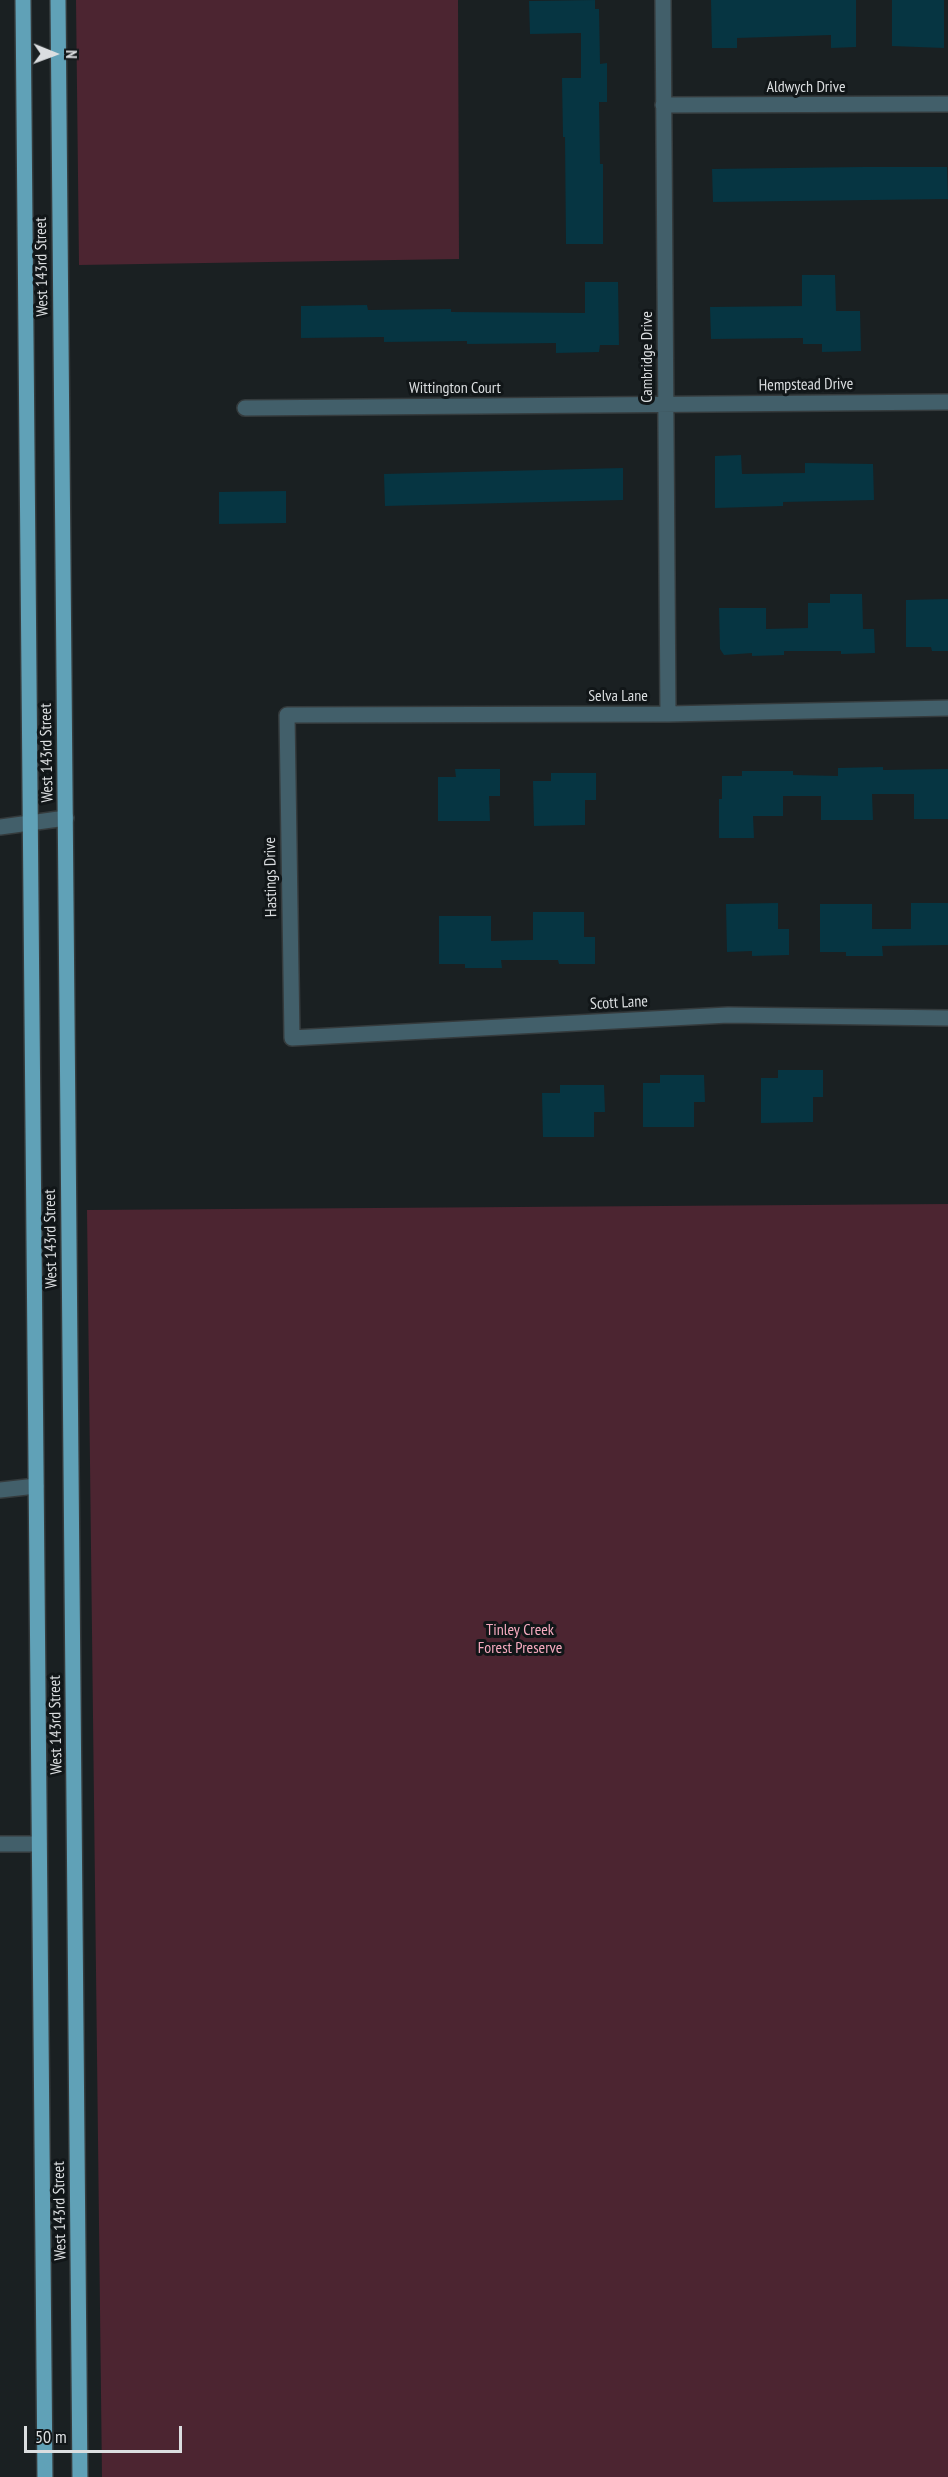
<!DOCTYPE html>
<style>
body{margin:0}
#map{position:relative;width:948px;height:2477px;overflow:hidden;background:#1a2022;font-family:"PT Sans Narrow",sans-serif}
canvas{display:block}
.north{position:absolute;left:24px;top:24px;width:60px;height:60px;-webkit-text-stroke:4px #111618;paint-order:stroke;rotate:91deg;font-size:16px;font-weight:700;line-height:24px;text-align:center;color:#dbdee0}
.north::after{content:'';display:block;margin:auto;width:21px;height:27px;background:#dbdee0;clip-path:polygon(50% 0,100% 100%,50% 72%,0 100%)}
.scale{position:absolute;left:24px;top:2426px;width:158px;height:27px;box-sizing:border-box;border:3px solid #dbdee0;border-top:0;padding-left:8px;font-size:18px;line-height:21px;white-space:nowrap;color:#dbdee0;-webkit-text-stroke:4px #111618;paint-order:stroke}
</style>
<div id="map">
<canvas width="948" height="2477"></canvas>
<div class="north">N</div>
<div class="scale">50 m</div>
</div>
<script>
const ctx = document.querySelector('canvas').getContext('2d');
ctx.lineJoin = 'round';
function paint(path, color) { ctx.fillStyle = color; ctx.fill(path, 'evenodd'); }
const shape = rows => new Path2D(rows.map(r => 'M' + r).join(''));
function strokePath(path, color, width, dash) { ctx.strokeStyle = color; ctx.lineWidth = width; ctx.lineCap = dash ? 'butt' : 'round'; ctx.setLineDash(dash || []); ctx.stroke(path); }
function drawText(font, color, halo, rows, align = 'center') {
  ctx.font = font + ' "PT Sans Narrow",sans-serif'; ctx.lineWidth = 6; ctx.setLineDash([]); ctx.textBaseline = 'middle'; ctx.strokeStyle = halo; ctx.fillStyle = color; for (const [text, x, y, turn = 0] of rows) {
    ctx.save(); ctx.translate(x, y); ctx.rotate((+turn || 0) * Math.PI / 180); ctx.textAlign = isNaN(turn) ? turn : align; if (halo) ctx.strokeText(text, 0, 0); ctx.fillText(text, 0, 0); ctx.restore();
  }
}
paint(shape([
 [76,0,458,0,459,259,79,265],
 [948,1204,948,2477,102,2477,87,1210]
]), '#4c2531');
paint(shape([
 [595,0,595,9,599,9,600,64,607,63,607,102,599,102,600,164,603,164,603,244,566,244,565,137,563,137,562,78,581,78,581,33,530,34,529,1],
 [711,0,856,0,856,47,831,48,831,35,737,38,737,48,712,48],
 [892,0,944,0,944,48,892,46],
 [863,167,947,167,948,199,713,202,712,169],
 [802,275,835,275,836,311,860,311,861,351,822,352,822,344,803,344,803,338,711,339,710,307,802,306],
 [585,282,618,282,619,345,600,345,599,352,556,353,556,343,467,344,467,341,384,342,384,337,301,338,301,306,367,305,368,310,451,309,451,312,585,313],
 [741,455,742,474,805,473,805,463,873,464,874,500,783,502,783,506,715,508,715,456],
 [623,468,623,500,385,506,384,474],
 [286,491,286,523,219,524,219,492],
 [830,594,862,594,863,629,874,629,875,653,841,654,841,651,784,651,784,655,752,656,752,653,724,655,720,649,719,608,766,608,766,629,808,628,808,603,830,603],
 [948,599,948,651,932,651,931,647,906,647,906,600],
 [883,767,883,770,948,769,948,819,914,819,914,794,872,794,873,820,821,820,821,796,783,796,783,816,753,816,754,838,719,838,719,799,722,799,722,776,742,776,742,771,793,771,793,775,838,776,838,768],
 [455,769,500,769,500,796,489,796,490,821,438,821,438,777,456,777],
 [551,773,596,773,596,800,585,800,585,825,534,826,533,781,551,781],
 [778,903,778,929,789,929,789,955,752,956,752,951,727,952,726,904],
 [911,903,948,903,948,945,882,946,883,956,846,956,846,952,820,952,820,904,872,904,872,929,911,929],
 [533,912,584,912,584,937,595,937,595,964,559,964,558,960,501,960,502,968,465,968,465,964,439,964,439,916,491,916,491,941,533,940],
 [778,1070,823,1070,823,1097,813,1097,813,1122,761,1123,761,1078,778,1078],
 [660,1075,704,1075,705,1102,694,1102,694,1127,643,1127,643,1083,660,1083],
 [560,1085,604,1085,605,1112,594,1112,594,1137,543,1137,542,1093,560,1093]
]), '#063542');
const minor = shape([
 [663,0,668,714],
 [663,105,948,104],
 [245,408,948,402],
 [948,708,668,714,287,715,292,1038,728,1015,948,1018],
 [0,827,66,818],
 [0,1490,36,1486],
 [0,1844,39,1844]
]);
const major = shape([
 [23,0,45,2477],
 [58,0,80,2477]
]);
strokePath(minor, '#353b3d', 18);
strokePath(major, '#353b3d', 18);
strokePath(minor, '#425f6a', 15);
strokePath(major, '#60a1b7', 15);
drawText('16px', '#dbdee0', '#111618', [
 ["Aldwych Drive",806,87],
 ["West 143rd Street",42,267,-91],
 ["Cambridge Drive",647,357,-90],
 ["Hempstead Drive",806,385,-1],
 ["Wittington Court",455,388],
 ["Selva Lane",618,696],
 ["West 143rd Street",47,753,-91],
 ["Hastings Drive",271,877,-91],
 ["Scott Lane",619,1003,-3],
 ["West 143rd Street",51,1239,-91],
 ["West 143rd Street",56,1725,-91],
 ["West 143rd Street",60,2211,-91]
]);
drawText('16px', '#f7abc0', '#111618', [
 ["Tinley Creek",520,1630],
 ["Forest Preserve",520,1648]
]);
</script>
